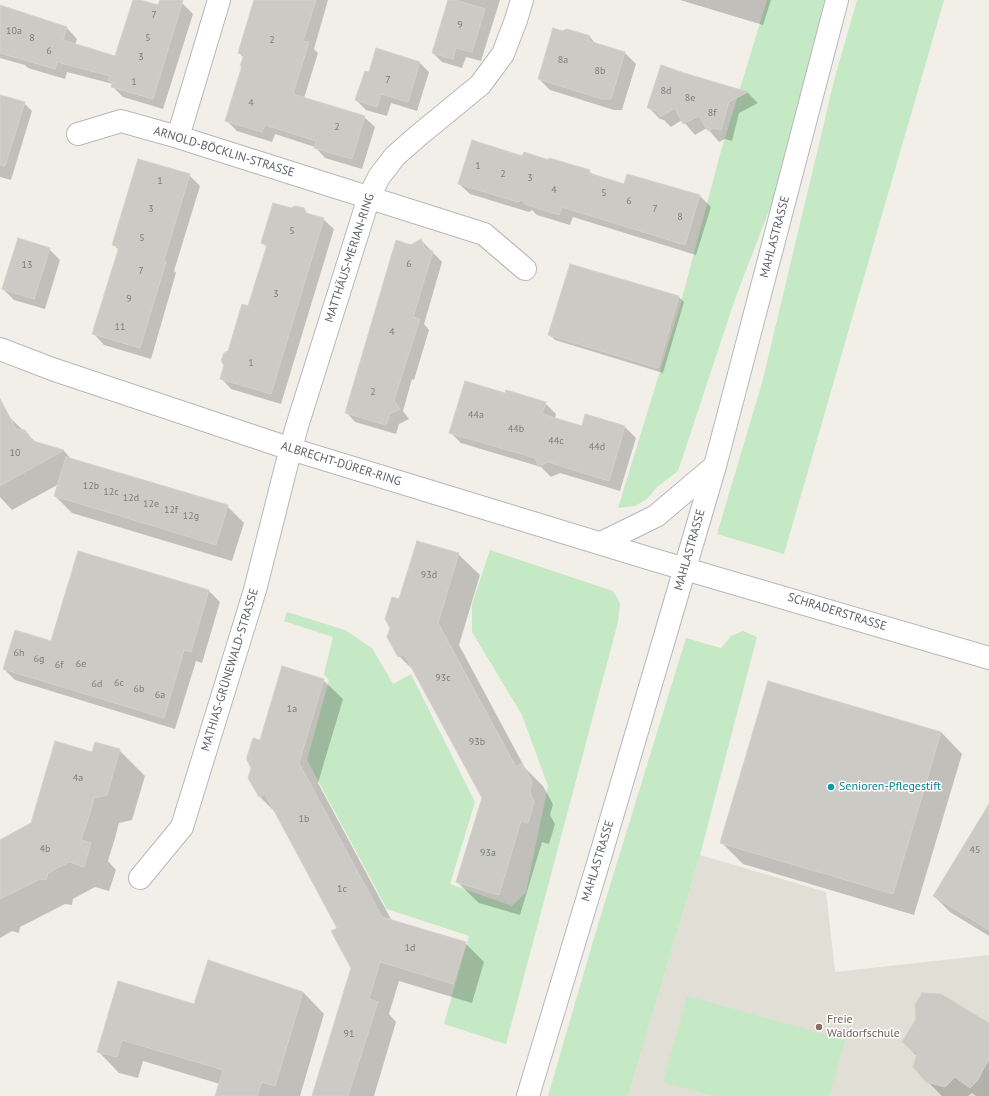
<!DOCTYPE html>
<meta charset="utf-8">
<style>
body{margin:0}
canvas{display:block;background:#f1efe8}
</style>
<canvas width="989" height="1096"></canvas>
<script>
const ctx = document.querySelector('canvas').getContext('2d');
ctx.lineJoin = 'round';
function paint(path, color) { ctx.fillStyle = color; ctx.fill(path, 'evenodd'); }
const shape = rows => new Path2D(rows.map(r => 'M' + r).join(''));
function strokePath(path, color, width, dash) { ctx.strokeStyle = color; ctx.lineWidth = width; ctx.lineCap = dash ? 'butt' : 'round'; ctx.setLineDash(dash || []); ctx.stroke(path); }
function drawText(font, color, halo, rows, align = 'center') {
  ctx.font = font + ' "PT Sans",sans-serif'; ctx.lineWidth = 3; ctx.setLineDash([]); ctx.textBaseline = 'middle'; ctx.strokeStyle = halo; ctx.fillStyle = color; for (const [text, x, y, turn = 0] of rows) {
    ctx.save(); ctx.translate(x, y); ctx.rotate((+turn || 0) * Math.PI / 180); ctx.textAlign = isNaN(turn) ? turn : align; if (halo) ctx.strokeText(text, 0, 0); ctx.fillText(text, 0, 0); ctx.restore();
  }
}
paint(shape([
 [700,855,826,892,835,972,989,955,989,1096,628,1096]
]), '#e1ded6');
paint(shape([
 [767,0,825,0,773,200,735,299,678,471,657,487,647,499,635,506,618,508,680,306,721,151],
 [857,0,944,0,784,554,717,534,762,383,835,77],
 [490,550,613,591,620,603,618,622,506,1044,444,1024,469,936,387,909,307,760,329,680,324,674,333,637,284,621,287,612,345,630,372,648,393,684,411,674,475,802,450,884,512,906,526,892,548,786,522,715,472,632,472,604],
 [743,631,757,637,700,855,628,1096,548,1096,597,928,686,638,721,648,731,636],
 [687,996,845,1040,829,1096,714,1096,663,1082]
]), '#c5e8c5');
paint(shape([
 [134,0,159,7,161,0,171,0,182,3,193,14,163,109,123,97,112,86,113,84,67,72,65,79,28,68,25,65,0,58,0,6,67,28,77,39,75,45,116,57],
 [263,0,328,0,314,49,318,53,304,98,364,117,375,127,362,169,325,158,315,147,275,134,272,142,237,131,227,121,243,67,241,66,244,58,239,53],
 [449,0,500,0,481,61,466,57,462,68,442,62,433,53],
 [680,0,771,0,763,25],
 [562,32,590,37,596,44,625,53,636,64,622,110,614,110,550,90,539,79],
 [419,62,429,72,417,111,391,103,387,116,366,110,356,100,370,73],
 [661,67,748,93,758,103,739,113,732,141,725,139,719,142,707,128,695,135,682,120,671,127,664,120,660,119,649,108],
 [0,96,24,103,32,111,11,180,0,177],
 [523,157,589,171,594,176,625,185,628,175,700,196,711,207,696,255,573,217,570,225,537,215,532,210,529,212,470,194,459,184],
 [189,175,200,186,174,271,176,273,151,359,104,345,94,334,119,250,114,245],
 [291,209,303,209,309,215,323,219,334,229,281,404,231,389,221,378,229,351,249,307,267,247,262,243],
 [421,240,442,262,424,324,429,330,414,380,412,379,403,411,409,419,399,424,396,434,355,422,346,412,412,246],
 [49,249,60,260,45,309,14,300,3,289],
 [679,297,684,302,663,373,555,340,550,335],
 [505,395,545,403,556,414,555,419,583,427,586,415,625,427,636,438,620,491,560,473,551,477,541,467,461,443,450,432],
 [9,417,37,443,64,451,73,461,227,506,244,523,232,561,72,513,55,496,59,484,12,510,0,497,0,423],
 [79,552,209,591,220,602,202,663,196,661,175,729,15,680,4,669,52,642],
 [458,554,480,575,459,645,525,768,543,786,553,804,550,815,555,824,549,844,542,842,520,915,479,903,457,882,483,798,417,674,399,656,400,600],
 [323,680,343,699,318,783,392,921,465,943,484,962,472,1003,399,981,389,1014,396,1022,374,1096,314,1096,352,968,339,928,277,814,260,797,249,777,260,741],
 [941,732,962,754,914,915,743,864,721,842],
 [119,750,145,776,132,820,119,823,115,838,108,861,116,870,109,891,95,887,73,899,72,905,65,904,20,927,19,933,12,931,0,938,0,841,32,824,92,754],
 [989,806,989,936,950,912,934,896],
 [209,961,303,992,324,1014,300,1096,216,1096,220,1084,143,1061,138,1078,119,1073,98,1051,195,1005],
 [989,1024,989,1096,976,1096,972,1093,968,1096,942,1096,927,1081,918,1057,903,1042]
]), '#0003');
const building = shape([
 [133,0,140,0,158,5,160,0,183,0,153,99,111,87,113,82,108,81,110,76,57,62,55,69,0,53,0,5,67,27,63,40,115,56,133,0],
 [254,0,316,0,303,41,309,42,293,94,365,116,352,159,314,148,316,141,265,125,262,132,225,121,242,66,240,66,244,55,238,53,254,0],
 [448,0,456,0,485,9,472,52,456,48,453,59,432,53,448,0],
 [553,28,562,31,567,29,590,36,589,41,625,52,611,99,602,99,538,79,553,28],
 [376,48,420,62,408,102,381,94,377,107,355,100,365,71,369,72,376,48],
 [661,65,684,73,748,92,729,102,721,130,714,128,708,131,699,116,683,124,675,108,660,117,657,111,647,108,661,65],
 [0,95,25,102,5,166,0,165,0,95],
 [472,140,522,156,524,152,549,160,549,158,590,170,589,173,624,184,627,174,700,195,685,245,562,207,559,215,525,204,522,200,518,202,458,184,472,140],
 [138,159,190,174,164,260,166,262,140,348,92,334,119,247,112,245,138,159],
 [273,203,291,208,295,206,304,208,306,213,324,218,271,394,220,379,224,365,221,361,224,353,228,351,242,304,248,306,267,245,261,243,273,203],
 [18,238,50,248,34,299,2,289,18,238],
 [421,239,425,249,433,251,413,317,420,319,394,400,400,409,390,414,386,425,345,413,396,240,411,245,421,239],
 [570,264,679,296,658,368,548,335,570,264],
 [465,381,505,393,506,390,546,402,542,414,582,426,585,414,625,426,609,481,548,462,539,467,535,458,449,433,465,381],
 [0,399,16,429,25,430,33,441,64,450,0,486,0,399],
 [66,457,228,505,216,545,54,496,66,457],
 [417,541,459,553,438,623,516,767,522,763,532,782,530,793,534,802,528,823,521,821,499,895,456,882,482,798,404,654,398,657,387,637,390,628,385,619,392,597,399,599,417,541],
 [78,551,209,590,191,652,184,650,164,718,3,669,15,630,51,641,78,551],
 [282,666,324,679,299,763,382,917,466,942,453,984,380,962,369,999,378,1002,348,1096,312,1096,351,968,331,931,337,928,265,794,259,797,248,778,251,768,247,760,247,757,253,738,260,740,282,666],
 [768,681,941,732,893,894,720,843,768,681],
 [55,741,92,752,95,742,120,749,107,795,94,798,90,813,81,840,91,843,84,867,69,862,48,873,46,880,40,879,0,899,0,840,31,823,55,741],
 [989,804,989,930,933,896,989,804],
 [208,960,303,992,275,1086,262,1082,257,1096,215,1096,223,1070,122,1040,117,1057,97,1052,118,981,194,1004,208,960],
 [922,993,941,994,989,1023,989,1060,984,1068,978,1080,970,1088,955,1077,945,1087,926,1082,913,1067,917,1054,902,1042,916,1019,915,1005,922,993]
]);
paint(building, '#cccac5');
strokePath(building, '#d6d1c6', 1);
const minor = shape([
 [78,134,121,121,178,137,484,234,525,269],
 [178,137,219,0],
 [0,349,52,369,291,449,651,559,989,658],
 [140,878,182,827,255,590,285,471,297,426,369,197,379,177,395,156,419,135,480,85,503,54,516,20,522,0]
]);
const tertiary = shape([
 [601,543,656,516,715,466],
 [528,1096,603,847,715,466,837,0]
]);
strokePath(minor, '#b5b8bc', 24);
strokePath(tertiary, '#b5b8bc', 24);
strokePath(minor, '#fff', 22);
strokePath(tertiary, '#fff', 22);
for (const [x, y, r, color] of [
 [831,787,4,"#0f9aa8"],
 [819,1027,4,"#8d6e63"]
]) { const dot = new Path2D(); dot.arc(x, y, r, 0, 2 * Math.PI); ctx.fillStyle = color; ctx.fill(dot); strokePath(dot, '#fff', 1.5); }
drawText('10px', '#7a7d7f', null, [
 ["7",154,15],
 ["9",460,25],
 ["10a",14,31],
 ["8",32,38],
 ["5",148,38],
 ["2",272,40],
 ["6",49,51],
 ["3",141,57],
 ["8a",563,60],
 ["8b",600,71],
 ["7",388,80],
 ["1",134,82],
 ["8d",666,91],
 ["8e",690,98],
 ["4",251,103],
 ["8f",712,113],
 ["2",337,127],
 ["1",478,166],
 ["2",503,174],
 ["3",530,178],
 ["1",160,181],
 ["4",554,190],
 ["5",604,193],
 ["6",629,201],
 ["3",151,209],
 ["7",655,209],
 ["8",680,217],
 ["5",292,231],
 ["5",142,238],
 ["6",409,264],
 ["13",27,265],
 ["7",141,271],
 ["3",276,294],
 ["9",129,299],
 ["11",120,327],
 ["4",392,332],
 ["1",251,363],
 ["2",373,392],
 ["44a",476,415],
 ["44b",516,429],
 ["44c",556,441],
 ["44d",597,447],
 ["10",15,453],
 ["12b",91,486],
 ["12c",111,492],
 ["12d",131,498],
 ["12e",151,504],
 ["12f",171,510],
 ["12g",191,516],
 ["93d",429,575],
 ["6h",19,653],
 ["6g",39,659],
 ["6e",81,664],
 ["6f",59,665],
 ["93c",443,678],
 ["6c",119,683],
 ["6d",97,684],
 ["6b",139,689],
 ["6a",160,695],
 ["1a",292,709],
 ["93b",477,742],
 ["4a",78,778],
 ["1b",304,819],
 ["4b",45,849],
 ["45",975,850],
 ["93a",488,853],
 ["1c",342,889],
 ["1d",410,948],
 ["91",349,1034]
]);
drawText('12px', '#5f6368', '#fff', [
 ["ARNOLD-BÖCKLIN-STRASSE",224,152,17],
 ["MAHLASTRASSE",775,237,-75],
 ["MATTHÄUS-MERIAN-RING",350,258,-72],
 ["ALBRECHT-DÜRER-RING",341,464,17],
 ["MAHLASTRASSE",690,550,-74],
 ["SCHRADERSTRASSE",837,612,17],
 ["MATHIAS-GRÜNEWALD-STRASSE",230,670,-73],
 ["MAHLASTRASSE",598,861,-73]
]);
drawText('12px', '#0d838f', '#fff', [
 ["Senioren-Pflegestift",839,787]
], 'left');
drawText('12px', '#785e54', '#fff', [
 ["Freie",827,1020],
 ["Waldorfschule",827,1034]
], 'left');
</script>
